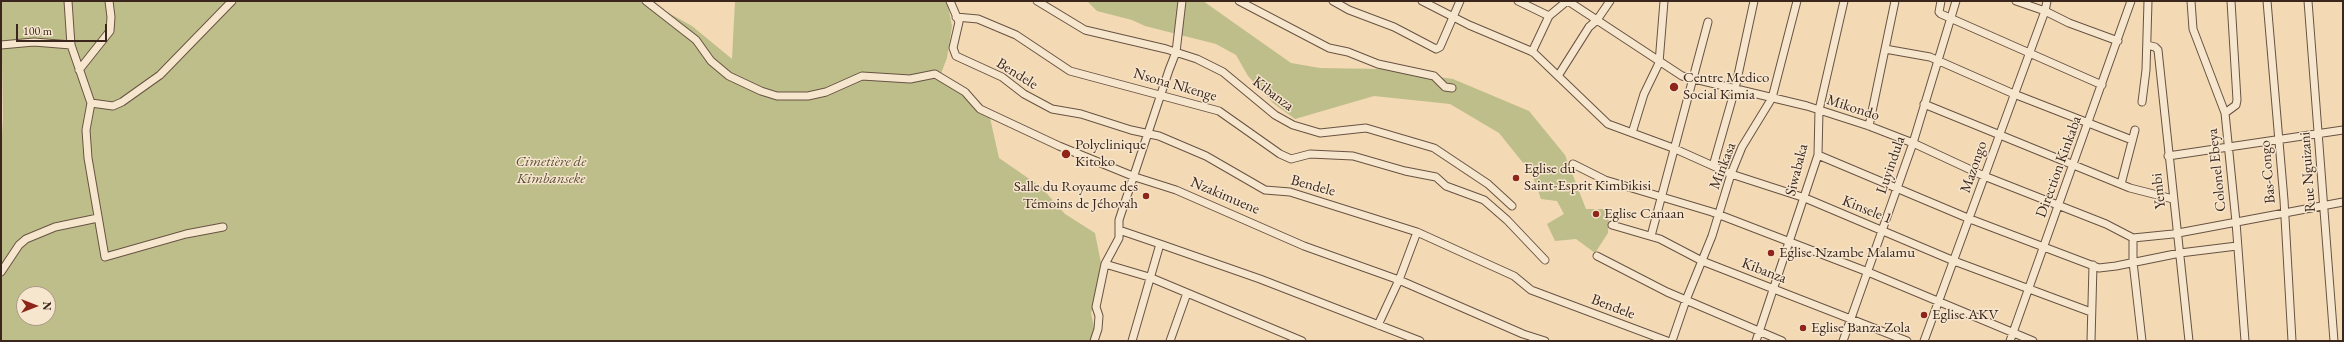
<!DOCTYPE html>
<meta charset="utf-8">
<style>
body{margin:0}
#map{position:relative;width:2344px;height:342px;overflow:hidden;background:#f3d9b4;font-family:"EB Garamond",serif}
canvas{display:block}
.frame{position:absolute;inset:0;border:2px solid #3a261d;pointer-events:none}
.north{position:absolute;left:16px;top:286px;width:40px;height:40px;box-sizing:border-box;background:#f7e6ce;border:1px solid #ab9987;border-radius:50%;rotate:90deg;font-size:11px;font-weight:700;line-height:16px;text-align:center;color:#3a261d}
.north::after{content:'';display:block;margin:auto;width:14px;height:18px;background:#8f2418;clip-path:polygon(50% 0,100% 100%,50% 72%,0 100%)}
.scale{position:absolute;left:16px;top:24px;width:91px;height:18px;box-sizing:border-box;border:2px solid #3a261d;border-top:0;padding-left:5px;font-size:12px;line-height:14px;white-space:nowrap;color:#3a261d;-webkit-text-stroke:3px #f7e6ce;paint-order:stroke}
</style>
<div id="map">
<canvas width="2344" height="342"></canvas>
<div class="frame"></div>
<div class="north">N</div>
<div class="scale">100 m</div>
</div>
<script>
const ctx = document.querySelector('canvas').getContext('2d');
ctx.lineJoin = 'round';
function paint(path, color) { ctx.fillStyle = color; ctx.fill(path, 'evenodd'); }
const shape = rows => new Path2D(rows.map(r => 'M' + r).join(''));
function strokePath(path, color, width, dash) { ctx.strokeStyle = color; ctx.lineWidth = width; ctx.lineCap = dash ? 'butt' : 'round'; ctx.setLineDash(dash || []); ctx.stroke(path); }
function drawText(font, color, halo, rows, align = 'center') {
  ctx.font = font + ' "EB Garamond",serif'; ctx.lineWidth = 3; ctx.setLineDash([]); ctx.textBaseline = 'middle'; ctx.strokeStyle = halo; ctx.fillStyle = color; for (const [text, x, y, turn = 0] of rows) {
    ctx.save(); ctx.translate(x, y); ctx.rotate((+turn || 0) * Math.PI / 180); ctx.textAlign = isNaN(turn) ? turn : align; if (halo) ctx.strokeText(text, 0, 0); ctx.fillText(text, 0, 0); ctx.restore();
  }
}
paint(shape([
 [1,1,653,1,665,11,692,26,732,59,735,1,947,1,952,26,947,58,940,76,956,85,990,118,999,158,1041,187,1065,214,1095,233,1101,263,1099,287,1091,313,1097,341,1,341,1,151,3,117],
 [24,294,48,294,48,318,24,318],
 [1087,1,1203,1,1291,63,1320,68,1381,69,1453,79,1529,111,1565,155,1586,209,1609,209,1608,233,1595,253,1576,239,1555,241,1547,224,1564,214,1557,201,1541,199,1532,174,1499,133,1450,104,1374,96,1295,119,1273,103,1248,76,1236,55,1216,44,1145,26,1132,20,1097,11]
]), '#bebe8b');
const minor = shape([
 [68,1,71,45,91,103,86,130,88,158,105,257,186,234,223,227],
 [646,1,696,40,711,61,729,76,761,91,777,96,808,96,826,92,862,76,910,79,935,74,965,92,980,109,1059,146,1135,177,1176,190,1304,246,1399,280,1523,334,1545,341],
 [950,1,959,22,953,48,956,56,1002,77,1024,94,1052,109,1081,114,1131,130,1159,136,1206,156,1265,190,1290,192,1417,232,1514,276,1531,290,1667,341],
 [1037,1,1085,30,1166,49,1197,59,1223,72,1275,115,1293,125,1320,133,1366,128,1434,148,1488,184,1512,206],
 [1239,1,1329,48,1348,52,1378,64,1434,76,1445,87,1452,88],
 [1333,1,1349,10,1394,27,1436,49,1440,47,1460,1],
 [1422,1,1469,25,1533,52,1608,124,1673,148,1731,174,1805,198,1954,261,2091,312],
 [1518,1,1549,16,1567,1],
 [1568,1,1682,76,1807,106,1869,126,1913,143,1984,176,2106,224,2133,238],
 [1941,1,1939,12,1941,14,2102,85],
 [2016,1,2045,11,2069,23,2118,41],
 [2191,1,2193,29,2225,113,2236,222,2245,341],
 [2267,1,2284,200,2292,341],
 [2308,1,2334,341],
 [956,17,978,19,1016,35,1070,71,1219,111,1280,154,1291,159,1310,154,1353,156,1405,171,1436,177,1446,186,1484,200,1507,220,1545,260],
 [1,45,34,42,71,45],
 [2147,45,2155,47,2158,50,2189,341],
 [1885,49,1930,57,2014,94,2132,140],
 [1532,52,1549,16],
 [79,70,110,31,111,17,109,1],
 [1558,76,1589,27,1597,20,1610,1],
 [2142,102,2146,70,2148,1],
 [91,103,113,106,122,102,160,75,232,1],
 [1924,104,2130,188,2173,199],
 [2225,113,2236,105,2237,100,2231,1],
 [1869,126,1895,1],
 [1632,133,1644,94,1659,63,1664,1],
 [1818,155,1970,219,2099,268,2116,266,2180,253,2237,246],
 [2168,156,2343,130],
 [1573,164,1605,180,1712,212,1868,272,2033,341],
 [1713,166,1735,89,1754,1],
 [2121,184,2135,130],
 [1612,225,1660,239,1702,261,1907,341],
 [1119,230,1160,244,1132,341],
 [1651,236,1708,22],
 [2133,238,2173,234,2343,202],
 [2133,238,2133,262,2142,341],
 [1160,244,1260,279,1420,341],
 [1597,256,1667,292,1782,341],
 [1105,264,1149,277,1302,341],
 [1,272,19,245,26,239,55,227,98,218],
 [1378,325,1399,280,1417,232],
 [1094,341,1098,329,1099,316,1096,307,1105,264,1119,238,1119,220,1169,70,1176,52,1182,1],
 [1170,341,1187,293],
 [1672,341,1686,300,1712,236,1731,174,1742,147,1772,98,1797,1],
 [1756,341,1818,155,1819,110,1844,1],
 [1843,341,1913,143,1956,1],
 [1924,341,2045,11,2047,1],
 [2010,341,2131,1],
 [2091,341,2093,265]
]);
strokePath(minor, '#685343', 9);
strokePath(minor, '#f7e6ce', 7);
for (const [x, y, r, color] of [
 [1674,87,5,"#8f2418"],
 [1066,154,5,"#8f2418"],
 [1516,178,4,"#8f2418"],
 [1146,196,4,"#8f2418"],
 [1596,214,4,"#8f2418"],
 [1771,253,4,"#8f2418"],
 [1924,315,4,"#8f2418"],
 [1803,328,4,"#8f2418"]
]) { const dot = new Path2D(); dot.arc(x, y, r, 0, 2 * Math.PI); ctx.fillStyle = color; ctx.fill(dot); strokePath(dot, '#f7e6ce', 1.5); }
drawText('15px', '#3a261d', '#f7e6ce', [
 ["Bendele",1017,74,32],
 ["Nsona Nkenge",1175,85,16],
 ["Kibanza",1273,94,37],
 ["Mikondo",1853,108,18],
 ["Luyindula",1891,165,-71],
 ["Minkasa",1723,166,-69],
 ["Mazongo",1974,167,-71],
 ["Direction Kinkaba",2059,167,-70],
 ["Siwabaka",1797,170,-76],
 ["Colonel Ebeya",2217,170,-96],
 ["Bas-Congo",2268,172,-95],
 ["Rue Nguizani",2308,172,-94],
 ["Bendele",1313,186,15],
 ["Yembi",2159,191,-96],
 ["Nzakimuene",1225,196,23],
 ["Kinsele 1",1867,210,22],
 ["Kibanza",1764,271,21],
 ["Bendele",1613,307,21]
]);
drawText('15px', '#3a261d', '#f7e6ce', [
 ["Centre Medico",1683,78],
 ["Social Kimia",1683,95],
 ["Polyclinique",1075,145],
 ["Kitoko",1075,162],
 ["Eglise du",1524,169],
 ["Saint-Esprit Kimbikisi",1524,186],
 ["Salle du Royaume des",1138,187,"right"],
 ["Témoins de Jéhovah",1138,204,"right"],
 ["Eglise Canaan",1604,214],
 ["Eglise Nzambe Malamu",1779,253],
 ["Eglise AKV",1932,315],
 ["Eglise Banza Zola",1811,328]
], 'left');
drawText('italic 15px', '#5b4c38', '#f7e6ce', [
 ["Cimetière de",551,162],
 ["Kimbanseke",551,179]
]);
</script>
